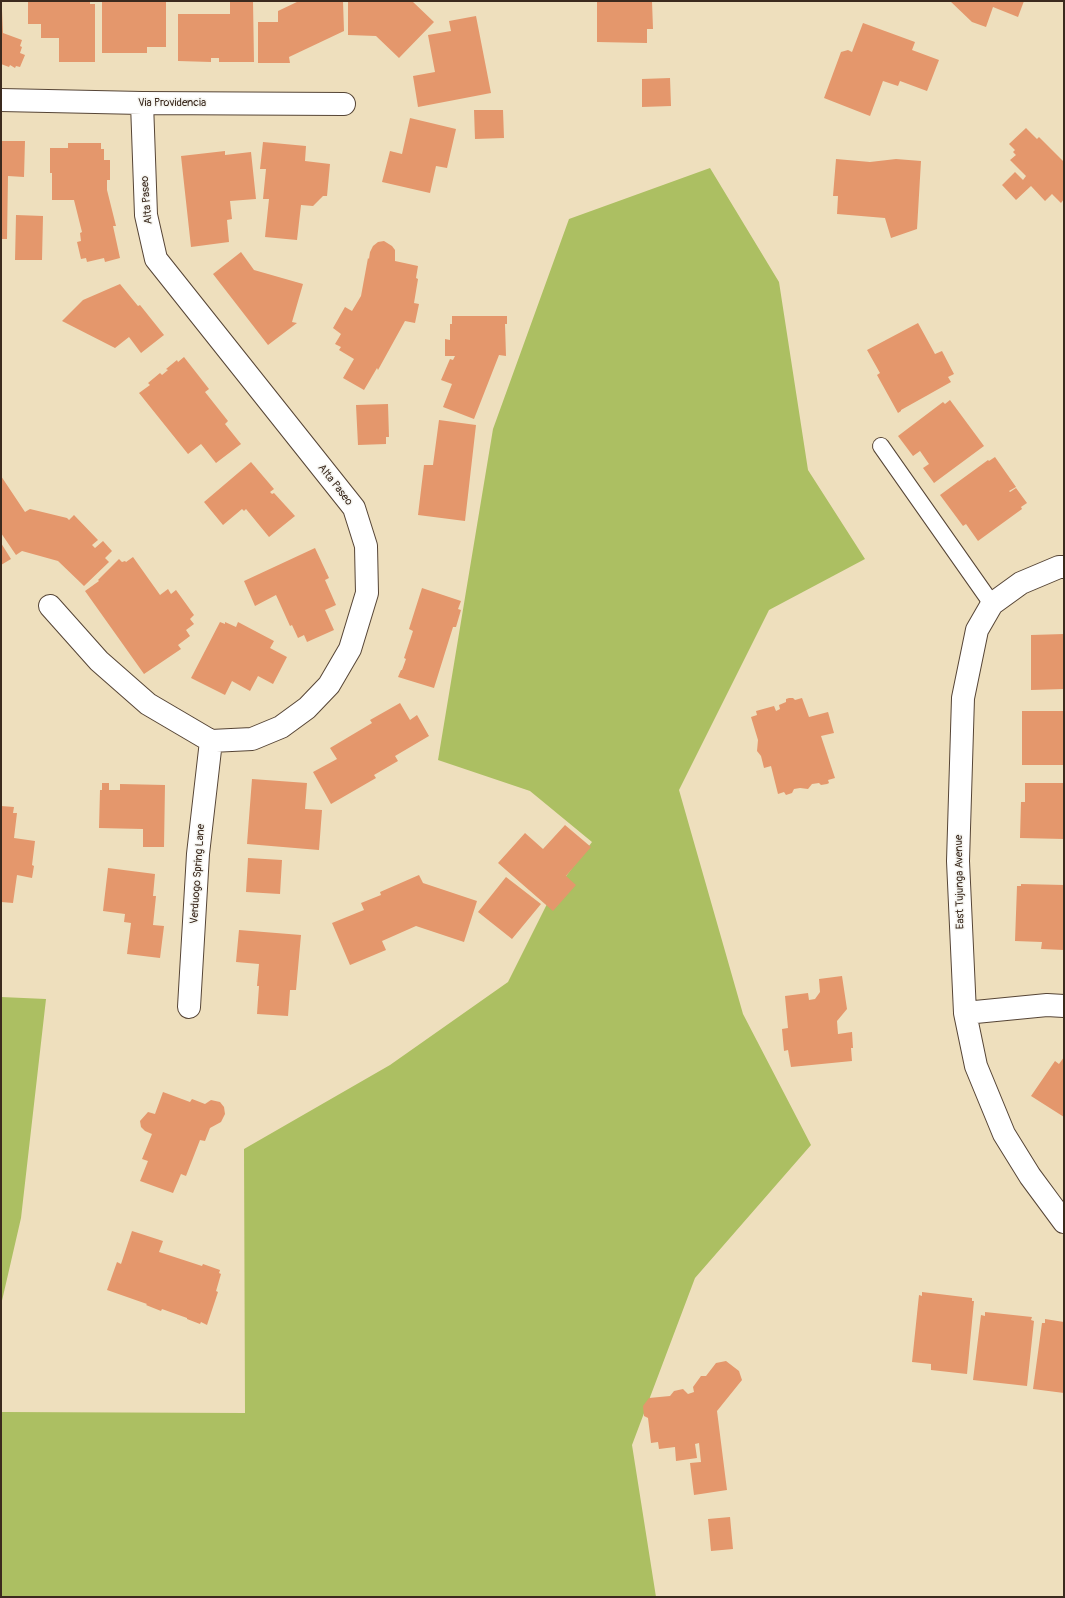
<!DOCTYPE html>
<style>
body{margin:0}
#map{position:relative;width:1065px;height:1598px;overflow:hidden;background:#eedfbd;font-family:Pangolin,sans-serif}
canvas{display:block}
.frame{position:absolute;inset:0;border:2px solid #3b2a1e;pointer-events:none}
</style>
<div id="map">
<canvas width="1065" height="1598"></canvas>
<div class="frame"></div>
</div>
<script>
const ctx = document.querySelector('canvas').getContext('2d');
ctx.lineJoin = 'round';
function paint(path, color) { ctx.fillStyle = color; ctx.fill(path, 'evenodd'); }
const shape = rows => new Path2D(rows.map(r => 'M' + r).join(''));
function strokePath(path, color, width, dash) { ctx.strokeStyle = color; ctx.lineWidth = width; ctx.lineCap = dash ? 'butt' : 'round'; ctx.setLineDash(dash || []); ctx.stroke(path); }
function drawText(font, color, halo, rows, align = 'center') {
  ctx.font = font + ' Pangolin,sans-serif'; ctx.lineWidth = 3; ctx.setLineDash([]); ctx.textBaseline = 'middle'; ctx.strokeStyle = halo; ctx.fillStyle = color; for (const [text, x, y, turn = 0] of rows) {
    ctx.save(); ctx.translate(x, y); ctx.rotate((+turn || 0) * Math.PI / 180); ctx.textAlign = isNaN(turn) ? turn : align; if (halo) ctx.strokeText(text, 0, 0); ctx.fillText(text, 0, 0); ctx.restore();
  }
}
paint(shape([
 [710,168,779,282,808,470,865,559,769,610,679,790,743,1014,811,1145,695,1278,632,1445,656,1597,1,1597,1,1412,245,1413,244,1149,390,1065,508,982,551,896,592,842,530,791,438,760,493,429,569,219],
 [1,997,46,999,21,1218,1,1305]
]), '#acbf62');
paint(shape([
 [28,1,90,1,90,4,95,4,95,62,59,62,59,38,41,38,41,24,28,24],
 [102,1,166,1,166,47,147,47,147,53,102,53],
 [230,1,253,1,254,62,219,62,219,58,211,58,211,62,178,61,178,14,230,14],
 [299,1,343,1,344,31,289,57,290,63,258,63,258,22,278,22,278,11],
 [348,1,412,1,434,22,399,58,376,36,348,35],
 [597,1,652,1,653,29,647,29,647,43,597,42],
 [950,1,1024,1,1018,17,993,7,986,27,972,22],
 [1,10,2,10,3,33,22,40,20,46,22,47,20,53,25,55,20,67,16,66,15,68,10,65,9,67,1,64],
 [476,16,491,93,418,107,413,76,435,72,428,35,451,31,449,21],
 [863,23,915,42,912,50,939,60,927,91,900,81,898,86,883,81,870,116,824,98,841,52,848,50,852,52],
 [670,78,671,106,642,107,642,79],
 [474,110,503,110,504,138,475,139],
 [410,118,456,129,447,168,436,166,430,193,382,182,390,151,402,154],
 [1026,128,1037,139,1039,137,1064,162,1064,199,1061,203,1052,194,1045,201,1031,186,1016,200,1002,185,1015,172,1023,180,1026,176,1010,160,1016,155,1013,152,1015,150,1009,144],
 [1,141,25,141,24,177,8,176,7,239,1,239],
 [263,142,306,146,305,161,330,164,327,196,323,196,313,206,301,205,297,240,265,237,269,199,263,199,266,169,260,169],
 [68,143,101,143,101,149,104,149,104,160,110,160,110,180,107,180,107,190,116,226,113,226,120,258,105,262,104,258,87,262,86,258,81,259,77,242,81,241,80,233,82,232,74,200,52,200,52,173,50,173,50,148,68,148],
 [225,151,225,155,251,152,256,199,230,201,232,219,227,220,229,242,191,247,181,156],
 [836,159,870,162,896,159,921,161,917,229,891,238,885,218,837,214,838,196,833,196],
 [16,215,43,216,42,260,15,260],
 [384,241,392,246,395,250,395,261,418,266,416,278,418,279,414,303,419,304,415,323,405,321,378,370,377,368,364,390,343,378,354,359,339,350,341,347,335,344,341,334,333,328,345,307,352,311,361,296,368,258,369,259,370,252,373,246,378,242],
 [241,252,254,270,303,284,292,322,297,323,268,345,213,274],
 [120,284,138,306,140,305,164,335,141,353,129,337,115,348,62,321,83,300],
 [452,316,507,316,507,324,505,324,506,356,499,355,474,419,443,407,452,384,441,380,450,359,453,360,455,356,445,356,445,339,450,340,450,324,452,324],
 [918,323,935,354,942,351,954,374,948,377,951,382,901,410,901,411,898,413,877,375,880,373,867,350],
 [184,357,209,389,205,392,228,421,225,424,241,444,216,463,201,444,188,454,139,393,150,385,148,383,160,373,162,375,168,370,166,369,177,360,178,362],
 [950,400,984,446,934,483,923,468,929,464,920,451,913,456,898,436,943,402,945,404],
 [388,404,389,437,386,437,386,444,358,445,356,405],
 [439,420,476,425,465,521,418,515,424,465,433,465],
 [995,457,1016,487,1009,491,1010,492,1016,488,1027,503,1021,507,1022,509,978,541,966,524,963,526,940,495,988,460,989,461],
 [251,462,274,489,270,492,272,494,274,493,295,516,269,537,246,509,244,511,242,509,223,525,204,502],
 [1,476,25,512,30,509,67,518,69,520,74,515,98,540,92,545,95,548,103,541,112,551,105,558,109,562,84,586,58,561,22,551,16,555,1,533],
 [1,543,11,559,1,565],
 [315,548,329,578,325,580,336,605,325,610,334,630,307,642,304,635,298,638,292,625,290,626,276,595,255,606,244,581],
 [133,557,160,595,168,589,171,594,176,590,194,615,190,619,194,624,186,630,190,636,178,645,181,649,144,674,85,591,99,581,98,580,119,559,122,562,125,561,126,562],
 [422,588,461,601,458,609,461,610,456,627,453,627,434,688,398,677,401,670,402,670,406,659,404,658,413,631,409,629],
 [220,622,225,624,225,622,236,627,238,622,274,641,270,648,287,657,273,684,258,676,250,691,232,681,225,695,191,678],
 [1064,634,1064,689,1031,690,1031,635],
 [789,698,793,698,795,700,802,698,809,717,828,712,834,733,821,736,835,778,828,780,829,783,827,784,821,785,819,783,812,784,808,789,800,788,794,789,792,793,786,795,784,792,778,794,771,766,764,768,761,756,757,751,758,740,751,717,757,715,756,711,774,706,776,711,780,709,779,705,786,702,786,699],
 [400,703,410,720,417,715,429,736,395,756,398,761,374,775,376,778,331,804,313,772,337,759,330,748,372,723,370,720],
 [1022,711,1064,711,1064,765,1022,765],
 [252,779,307,783,305,809,322,810,319,850,247,844],
 [102,783,109,783,109,790,120,790,120,784,165,785,164,847,143,847,143,829,99,828,100,790,102,790],
 [1025,783,1064,783,1064,839,1020,838,1021,802,1025,802],
 [1,806,14,807,13,813,17,813,14,838,35,841,32,865,34,866,32,878,17,875,13,903,1,902],
 [565,825,591,847,566,876,576,885,553,911,498,863,525,833,543,849],
 [248,858,282,860,280,894,246,892],
 [108,868,155,874,153,896,156,896,153,925,164,926,160,958,127,954,131,923,124,922,125,914,103,911],
 [419,875,423,883,477,901,464,942,416,926,382,941,386,950,350,965,332,923,364,910,361,903,381,895,380,892],
 [506,877,541,904,512,939,478,912],
 [1021,884,1064,885,1064,950,1041,949,1042,942,1015,941,1017,886,1021,886],
 [239,930,301,935,296,990,290,990,288,1016,257,1014,259,986,257,986,259,964,236,962],
 [842,976,847,1009,837,1021,838,1034,852,1032,853,1048,851,1048,852,1061,791,1067,788,1050,784,1051,782,1029,788,1028,785,996,808,993,809,1000,815,999,820,992,819,979],
 [1064,1057,1064,1117,1031,1096,1055,1061,1059,1064],
 [163,1092,190,1102,192,1099,205,1104,211,1100,220,1102,224,1107,225,1114,221,1122,210,1128,205,1141,200,1140,186,1176,181,1174,173,1193,140,1181,148,1161,142,1159,152,1134,145,1131,141,1127,140,1121,148,1112,155,1114],
 [132,1231,163,1241,159,1252,202,1266,203,1264,220,1270,219,1273,221,1274,216,1291,218,1292,207,1325,201,1322,200,1324,187,1319,187,1318,162,1309,161,1311,146,1305,147,1304,107,1290,117,1262,121,1264],
 [922,1292,972,1298,972,1301,974,1301,967,1374,931,1370,931,1364,912,1362,919,1295,922,1296],
 [985,1312,1032,1317,1031,1320,1034,1321,1027,1386,973,1380,981,1315,985,1316],
 [1045,1319,1064,1322,1064,1393,1033,1389,1042,1323,1045,1323],
 [726,1361,739,1371,742,1380,717,1411,727,1490,694,1495,690,1463,701,1462,699,1443,695,1444,697,1458,676,1461,675,1447,659,1449,658,1442,651,1443,648,1418,644,1416,643,1406,649,1398,670,1396,674,1391,683,1389,688,1394,694,1392,693,1387,701,1376,706,1376,716,1363],
 [730,1517,733,1549,711,1551,708,1519]
]), '#e4976c');
const lane = shape([
 [881,446,992,604]
]);
const street = shape([
 [1,100,142,103,344,104],
 [1064,567,1059,567,1021,583,992,604,977,630,963,698,958,861,965,1013,976,1066,1004,1134,1030,1176,1064,1222],
 [50,606,99,661,148,704,211,741,252,739,281,727,307,708,329,685,350,649,367,593,366,546,354,508,156,259,146,215,142,103],
 [189,1007,198,854,211,741],
 [965,1013,1047,1005,1064,1006]
]);
strokePath(lane, '#564536', 18);
strokePath(street, '#564536', 24);
strokePath(lane, '#fff', 16);
strokePath(street, '#fff', 22);
drawText('11px', '#3b2a1e', '#f6f6f2', [
 ["Via Providencia",172,103],
 ["Alta Paseo",147,200,-95],
 ["Alta Paseo",335,485,52],
 ["Verduogo Spring Lane",198,874,-86],
 ["East Tujunga Avenue",960,882,-91]
]);
</script>
